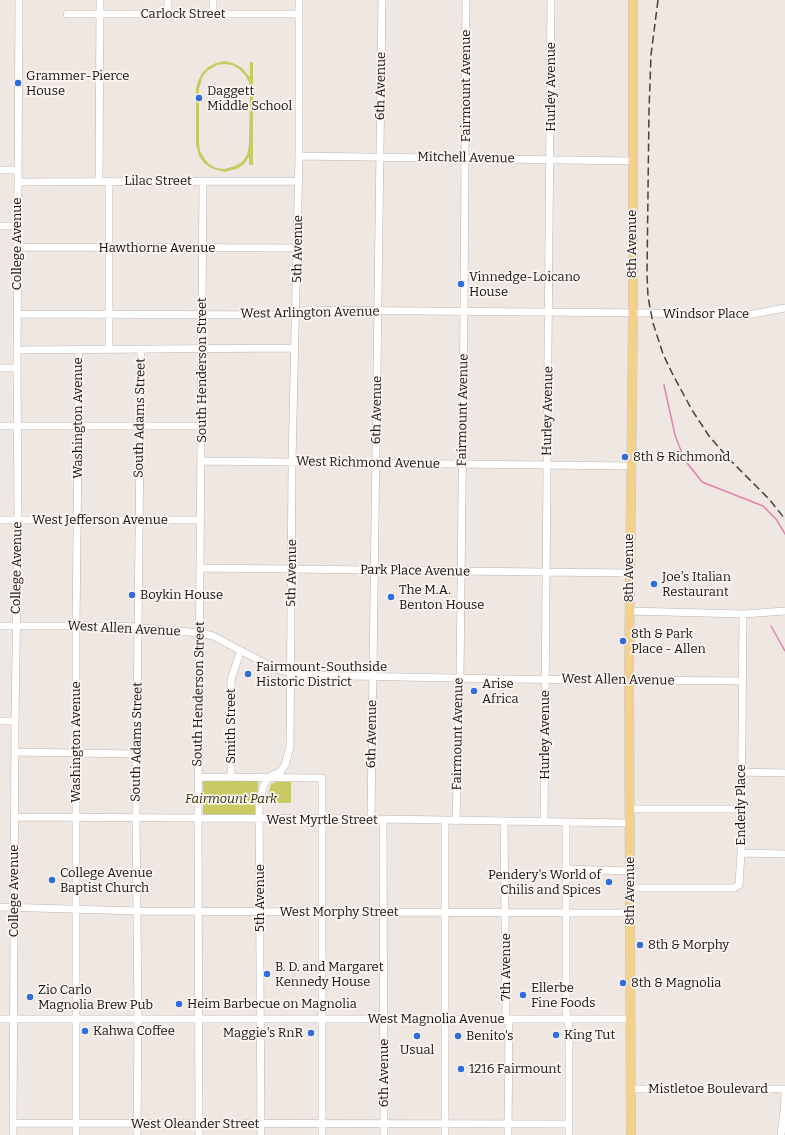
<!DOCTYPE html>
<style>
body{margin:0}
canvas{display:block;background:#efe7e2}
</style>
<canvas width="785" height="1135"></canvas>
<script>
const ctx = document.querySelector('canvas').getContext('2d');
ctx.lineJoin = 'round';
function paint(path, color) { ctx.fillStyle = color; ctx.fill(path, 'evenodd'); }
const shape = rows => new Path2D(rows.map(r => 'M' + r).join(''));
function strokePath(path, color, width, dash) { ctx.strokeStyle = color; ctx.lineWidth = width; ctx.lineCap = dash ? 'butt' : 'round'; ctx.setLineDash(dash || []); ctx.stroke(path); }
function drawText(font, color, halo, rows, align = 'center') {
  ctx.font = font + ' Bitter,serif'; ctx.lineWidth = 3.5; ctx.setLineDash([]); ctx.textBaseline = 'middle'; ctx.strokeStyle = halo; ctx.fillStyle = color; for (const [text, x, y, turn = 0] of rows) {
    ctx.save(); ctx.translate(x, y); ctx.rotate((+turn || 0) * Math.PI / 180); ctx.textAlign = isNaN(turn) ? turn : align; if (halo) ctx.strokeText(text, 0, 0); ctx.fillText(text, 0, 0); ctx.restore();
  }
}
paint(shape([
 [225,61,233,63,241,67,250,77,250,62,253,62,253,165,249,165,249,157,244,164,237,169,224,172,211,168,204,163,199,156,196,144,196,89,198,81,202,73,208,67,216,63],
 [225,64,232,65,239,69,245,75,249,82,250,90,249,144,247,155,242,162,235,166,224,169,216,168,209,164,204,158,200,151,199,144,199,89,202,78,207,71,217,65],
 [203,780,258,780,258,817,203,817],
 [279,781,291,781,291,803,266,803,271,784]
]), '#c9ca64');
strokePath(shape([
 [664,385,675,435,684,459,702,482,763,506,776,519,785,534],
 [771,626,785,651]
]), '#e183b0', 1.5);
const minor = shape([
 [213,0,213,14],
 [67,14,299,14],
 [168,14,168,0],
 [299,156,632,161],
 [0,170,18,170],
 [99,181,100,0],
 [18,182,299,181],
 [0,226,17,226],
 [17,247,298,248],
 [17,314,296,315,306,310,651,313,742,316,785,308],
 [17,350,295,348],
 [109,350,109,181],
 [0,368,17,368],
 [0,426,201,426],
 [201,461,630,466],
 [0,520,201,520],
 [201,568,629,573],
 [629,611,743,614,785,611],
 [0,626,122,626,200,633,213,636,276,669,300,675,502,679,742,681],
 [0,721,15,721],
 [15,752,136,754],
 [741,772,785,773],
 [198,777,322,778,322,1135],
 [231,777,231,680,240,652],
 [629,809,741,809],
 [14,817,383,819,629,823],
 [371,819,382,0],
 [383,819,384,1135],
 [456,821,460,678,464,311,466,0],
 [504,822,506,1019,509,1023,508,1135],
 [544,822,551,0],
 [566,823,566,1012,569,1027,569,1135],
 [741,853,785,854],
 [566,869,630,871],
 [630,888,734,888,739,885,741,853,743,614],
 [0,907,137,911,630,913],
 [0,1019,631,1019],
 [631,1089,785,1089],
 [13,1123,569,1124],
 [13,1135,15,721,18,520,17,368,19,0],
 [76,1135,76,626,79,350],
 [137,1135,138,1019,136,818,141,349],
 [199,1135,198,819,203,181],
 [261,1135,259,804,264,785,269,777,280,772,285,765,290,747,292,462,299,156,299,0],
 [445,1135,445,821],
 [781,1135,784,1111,785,1092]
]);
const major = shape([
 [631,1135,629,673,633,313,633,0]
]);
strokePath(minor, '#bcb4b0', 8);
strokePath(major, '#c7c6c6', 10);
strokePath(minor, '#fff', 7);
strokePath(major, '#f4d08d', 9);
strokePath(shape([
 [658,0,651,55,649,110,647,275,648,297,653,323,663,354,673,375,692,410,709,436,729,459,769,499,785,519]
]), '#474341', 1.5, [8, 4]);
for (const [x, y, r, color] of [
 [18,83,4,"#306ddb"],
 [199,98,4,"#306ddb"],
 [461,284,4,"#306ddb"],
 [625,457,4,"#306ddb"],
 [654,584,4,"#306ddb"],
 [132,595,4,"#306ddb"],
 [391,597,4,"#306ddb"],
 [623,641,4,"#306ddb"],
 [248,674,4,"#306ddb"],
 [474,691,4,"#306ddb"],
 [52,880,4,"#306ddb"],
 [609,882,4,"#306ddb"],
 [640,945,4,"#306ddb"],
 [267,974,4,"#306ddb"],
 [623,983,4,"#306ddb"],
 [523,995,4,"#306ddb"],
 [30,997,4,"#306ddb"],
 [179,1004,4,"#306ddb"],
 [85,1031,4,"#306ddb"],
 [311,1033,4,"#306ddb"],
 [556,1035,4,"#306ddb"],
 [417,1036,4,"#306ddb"],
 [458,1036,4,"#306ddb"],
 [461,1069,4,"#306ddb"]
]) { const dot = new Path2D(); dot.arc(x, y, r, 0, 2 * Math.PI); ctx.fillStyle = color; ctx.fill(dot); strokePath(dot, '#fcf4f0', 1.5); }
drawText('13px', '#151211', '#fcf4f0', [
 ["Carlock Street",183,14],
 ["6th Avenue",381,86,-89],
 ["Fairmount Avenue",466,86,-90],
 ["Hurley Avenue",551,87,-90],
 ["Mitchell Avenue",466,158,1],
 ["Lilac Street",158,181],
 ["College Avenue",17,244,-90],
 ["8th Avenue",632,244,-90],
 ["Hawthorne Avenue",157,248],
 ["5th Avenue",298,249,-89],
 ["West Arlington Avenue",310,313,-1],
 ["Windsor Place",706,314],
 ["South Henderson Street",202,370,-90],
 ["6th Avenue",377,410,-89],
 ["Fairmount Avenue",463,410,-89],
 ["Hurley Avenue",548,411,-89],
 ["Washington Avenue",78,418,-90],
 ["South Adams Street",140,418,-89],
 ["West Richmond Avenue",368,463,1],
 ["West Jefferson Avenue",100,520],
 ["College Avenue",17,568,-89],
 ["8th Avenue",629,568,-90],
 ["Park Place Avenue",415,571,1],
 ["5th Avenue",292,573,-89],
 ["West Allen Avenue",124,629,3],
 ["West Allen Avenue",618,680,1],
 ["South Henderson Street",199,694,-89],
 ["Smith Street",231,726,-90],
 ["6th Avenue",372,734,-89],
 ["Fairmount Avenue",458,734,-89],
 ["Hurley Avenue",545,735,-90],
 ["Washington Avenue",76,742,-90],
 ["South Adams Street",137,742,-89],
 ["Enderly Place",741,805,-90],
 ["West Myrtle Street",322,820],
 ["College Avenue",14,891,-90],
 ["8th Avenue",630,891,-90],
 ["5th Avenue",260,898,-90],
 ["West Morphy Street",339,912],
 ["7th Avenue",506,967,-90],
 ["West Magnolia Avenue",436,1019],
 ["6th Avenue",384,1073,-90],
 ["Mistletoe Boulevard",708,1089],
 ["West Oleander Street",195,1124]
]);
drawText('13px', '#151211', '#fcf4f0', [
 ["Grammer-Pierce",26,76],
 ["House",26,91],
 ["Daggett",207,91],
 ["Middle School",207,106],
 ["Vinnedge-Loicano",469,277],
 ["House",469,292],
 ["8th & Richmond",633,457],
 ["Joe's Italian",662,577],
 ["Restaurant",662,592],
 ["The M.A.",399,590],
 ["Benton House",399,605],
 ["Boykin House",140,595],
 ["8th & Park",631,634],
 ["Place - Allen",631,649],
 ["Fairmount-Southside",256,667],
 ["Historic District",256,682],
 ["Arise",482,684],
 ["Africa",482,699],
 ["College Avenue",60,873],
 ["Baptist Church",60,888],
 ["Pendery's World of",601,875,"right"],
 ["Chilis and Spices",601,890,"right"],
 ["8th & Morphy",648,945],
 ["B. D. and Margaret",275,967],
 ["Kennedy House",275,982],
 ["8th & Magnolia",631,983],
 ["Ellerbe",531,988],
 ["Fine Foods",531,1003],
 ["Zio Carlo",38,990],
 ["Magnolia Brew Pub",38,1005],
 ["Heim Barbecue on Magnolia",187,1004],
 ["Kahwa Coffee",93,1031],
 ["Maggie's RnR",303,1033,"right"],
 ["King Tut",564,1035],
 ["Benito's",466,1036],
 ["Usual",417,1050,"center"],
 ["1216 Fairmount",469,1069]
], 'left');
drawText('italic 13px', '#323204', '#fcf4f0', [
 ["Fairmount Park",231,799]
]);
</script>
